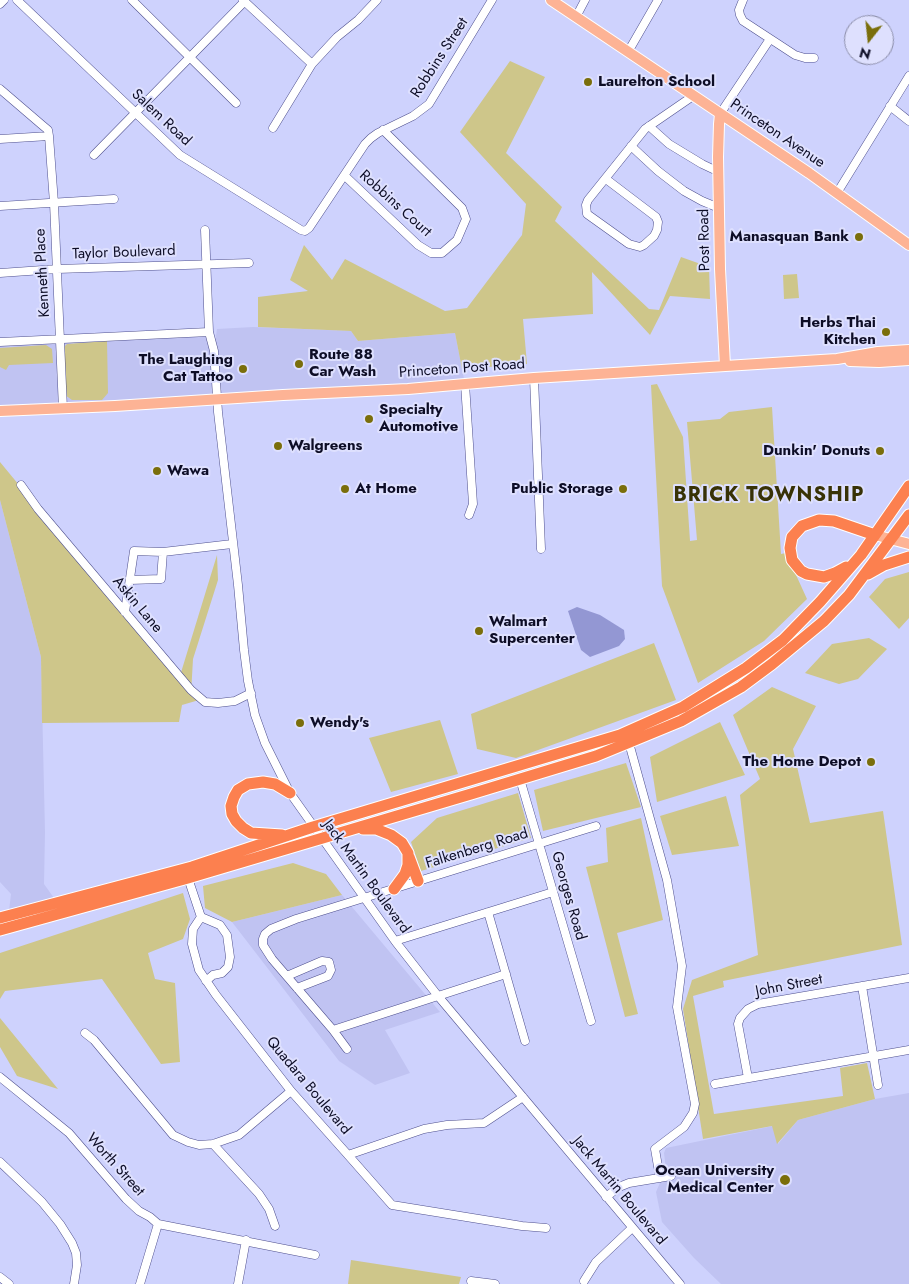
<!DOCTYPE html>
<style>
body{margin:0}
#map{position:relative;width:909px;height:1284px;overflow:hidden;background:#ced2fd;font-family:Jost,sans-serif}
canvas{display:block}
.north{position:absolute;left:844px;top:15px;width:50px;height:50px;box-sizing:border-box;background:#dee0fe;border:1px solid #8a8ca8;border-radius:50%;rotate:196deg;font-size:14px;font-weight:700;line-height:20px;text-align:center;color:#0d0d26}
.north::after{content:'';display:block;margin:auto;width:18px;height:22px;background:#7a6e0b;clip-path:polygon(50% 0,100% 100%,50% 72%,0 100%)}
</style>
<div id="map">
<canvas width="909" height="1284"></canvas>
<div class="north">N</div>
</div>
<script>
const ctx = document.querySelector('canvas').getContext('2d');
ctx.lineJoin = 'round';
function paint(path, color) { ctx.fillStyle = color; ctx.fill(path, 'evenodd'); }
const shape = rows => new Path2D(rows.map(r => 'M' + r).join(''));
function strokePath(path, color, width, dash) { ctx.strokeStyle = color; ctx.lineWidth = width; ctx.lineCap = dash ? 'butt' : 'round'; ctx.setLineDash(dash || []); ctx.stroke(path); }
function drawText(font, color, halo, rows, align = 'center') {
  ctx.font = font + ' Jost,sans-serif'; ctx.lineWidth = 4; ctx.setLineDash([]); ctx.textBaseline = 'middle'; ctx.strokeStyle = halo; ctx.fillStyle = color; for (const [text, x, y, turn = 0] of rows) {
    ctx.save(); ctx.translate(x, y); ctx.rotate((+turn || 0) * Math.PI / 180); ctx.textAlign = isNaN(turn) ? turn : align; if (halo) ctx.strokeText(text, 0, 0); ctx.fillText(text, 0, 0); ctx.restore();
  }
}
paint(shape([
 [253,327,351,331,358,341,455,333,465,384,0,411,0,342,205,336,214,350,217,329],
 [0,500,41,657,45,832,44,884,54,898,9,911,11,894,0,882],
 [342,895,440,1012,385,1030,410,1073,375,1085,339,1061,232,922],
 [909,1093,909,1284,721,1284,694,1258,662,1222,656,1192,666,1169,664,1153,666,1148,773,1126,778,1144,798,1120,875,1099]
]), '#c0c3f2');
paint(shape([
 [510,61,545,77,506,153,562,207,555,221,649,309,659,310,681,257,709,267,710,299,670,296,650,335,592,272,593,314,523,319,527,364,462,369,455,333,358,341,351,331,258,327,258,297,308,291,290,280,304,245,332,280,345,259,445,311,467,308,522,235,526,204,460,132],
 [797,274,799,298,784,299,783,275],
 [107,341,108,393,102,400,72,400,65,395,63,348,67,344],
 [46,345,52,349,53,363,9,365,6,370,0,367,0,348],
 [657,384,683,437,690,541,697,540,687,422,720,419,729,412,772,407,781,554,786,553,807,599,764,641,698,683,662,586,651,385],
 [0,462,179,679,217,555,218,580,193,659,191,694,199,700,182,705,179,722,42,723,41,657,0,500],
 [909,572,909,618,899,629,869,597,885,579],
 [869,638,887,649,858,679,839,684,805,673,832,644],
 [654,643,676,700,516,758,477,749,471,714],
 [772,687,816,706,793,749,810,823,883,811,902,945,723,981,724,987,693,996,714,1114,843,1096,840,1068,867,1063,875,1099,798,1120,777,1144,772,1126,703,1139,683,1009,692,980,758,955,740,795,760,779,733,715],
 [440,720,458,774,391,792,369,738],
 [720,722,745,775,657,802,650,757],
 [626,763,641,807,543,831,534,790],
 [518,793,531,838,421,871,411,842,437,818],
 [726,796,739,846,672,855,660,816],
 [641,818,663,920,617,933,638,1014,625,1017,586,867,608,862,606,828],
 [293,863,326,874,342,895,232,922,205,908,203,886],
 [183,893,190,919,183,939,148,953,155,979,175,983,180,1062,161,1064,102,979,5,991,0,999,0,953],
 [0,1018,58,1089,17,1076,0,1047],
 [351,1260,461,1277,459,1284,348,1284]
]), '#cec68a');
paint(shape([
 [577,607,600,615,624,630,625,639,619,646,590,657,581,650,568,611]
]), '#9397d3');
const minor = shape([
 [17,0,180,155,301,230,305,231,309,228,365,144,371,138,378,133,413,116,429,104,492,0],
 [132,0,236,103],
 [243,0,312,64],
 [743,0,739,10,740,15,743,21,795,55,805,58,814,58],
 [0,4,4,0],
 [576,17,585,0],
 [628,52,658,0],
 [0,89,42,125,48,130,49,136,54,203,63,409],
 [890,106,909,121],
 [720,114,770,39],
 [649,126,669,144,702,164,719,172],
 [273,128,312,64,337,37,358,20,377,0],
 [0,139,49,136],
 [631,146,658,171,684,191,702,201,719,208],
 [94,155,245,1],
 [345,176,418,245,431,253,442,253,457,240,466,219,462,208,383,130],
 [606,179,656,217,658,222,657,230,654,236,644,245,640,247,629,244,587,214,586,205,588,200,645,129,693,96],
 [837,193,909,76],
 [0,206,114,199],
 [205,230,209,332,214,351,218,412,238,585,244,650,248,681,255,715,265,743,290,793,395,941,438,996,680,1284],
 [0,273,57,269,249,263],
 [0,342,209,332],
 [534,378,541,549],
 [465,384,473,504,469,515],
 [21,485,38,509,191,690,205,702,218,703,235,701,251,693],
 [130,580,161,579,163,552],
 [125,612,134,551,163,552,232,544],
 [629,743,667,880,682,966,677,1007,695,1104,693,1113,684,1127,655,1149,660,1178],
 [520,779,591,1021],
 [188,878,201,917,193,929,192,944,199,970,216,995,291,1091,348,1155,424,1129,447,1125,484,1123,523,1097],
 [488,912,525,1041],
 [201,917,220,925,227,935,230,957,228,967,222,973,213,975,206,981],
 [395,941,553,892],
 [506,974,333,1030,272,959,263,945,263,939,265,934,271,929,296,919,596,826],
 [287,976,322,961,329,962,331,970,328,976,297,988],
 [862,986,878,1085],
 [333,1030,347,1049],
 [85,1033,94,1040,173,1135,188,1142,199,1145,213,1144,239,1135,291,1091],
 [0,1077,69,1133,126,1199,139,1211,150,1217,158,1224,315,1255],
 [748,1078,738,1024,740,1018,748,1009,758,1004,909,978],
 [715,1084,909,1050],
 [213,1144,259,1194,269,1209,275,1226],
 [348,1155,392,1205,522,1226,546,1228],
 [0,1162,42,1202,60,1224,72,1243,76,1253,77,1265,74,1284],
 [606,1197,619,1187,629,1183,671,1176],
 [0,1277,9,1284],
 [471,1281,495,1284],
 [584,1281,596,1262,632,1228],
 [140,1284,158,1224],
 [238,1284,246,1240]
]);
const major = shape([
 [551,0,809,173,909,245],
 [720,114,719,124,718,157,720,269,725,366],
 [850,361,879,362,909,360],
 [0,411,115,406,283,395,408,389,534,378,837,359,878,352,909,350],
 [875,535,909,544]
]);
const highway = shape([
 [846,567,835,573,824,577,807,574,801,571,792,560,790,548,792,537,802,526,819,520,834,521,875,535],
 [868,574,884,565,909,557],
 [363,829,376,829,391,835,402,843,408,853,408,865,405,874,394,889],
 [282,835,251,833,243,828,236,821,232,814,231,806,234,797,238,790,248,784,263,782,275,784,290,793],
 [409,857,418,881],
 [0,918,192,867,313,827,620,735,683,707,746,668,783,640,820,602,861,555,909,486],
 [0,930,188,878,471,794,596,756,681,721,741,687,772,664,824,621,849,595,909,515]
]);
strokePath(minor, '#4f508e', 9);
strokePath(major, '#fff', 12);
strokePath(highway, '#fff', 13);
strokePath(minor, '#fff', 8);
strokePath(major, '#fdb395', 10);
strokePath(highway, '#fc804f', 11);
for (const [x, y, r, color] of [
 [588,82,5,"#7a6e0b"],
 [859,237,5,"#7a6e0b"],
 [886,332,5,"#7a6e0b"],
 [299,364,5,"#7a6e0b"],
 [243,369,5,"#7a6e0b"],
 [369,419,5,"#7a6e0b"],
 [278,446,5,"#7a6e0b"],
 [880,451,5,"#7a6e0b"],
 [157,471,5,"#7a6e0b"],
 [345,489,5,"#7a6e0b"],
 [623,489,5,"#7a6e0b"],
 [479,631,5,"#7a6e0b"],
 [300,723,5,"#7a6e0b"],
 [871,762,5,"#7a6e0b"],
 [785,1180,6,"#7a6e0b"]
]) { const dot = new Path2D(); dot.arc(x, y, r, 0, 2 * Math.PI); ctx.fillStyle = color; ctx.fill(dot); strokePath(dot, '#dee0fe', 2); }
drawText('15px', '#0d0d26', '#dee0fe', [
 ["Robbins Street",440,58,-57],
 ["Salem Road",161,118,43],
 ["Princeton Avenue",777,134,34],
 ["Robbins Court",395,204,42],
 ["Post Road",705,240,-91],
 ["Taylor Boulevard",124,253,-2],
 ["Kenneth Place",43,273,-93],
 ["Princeton Post Road",462,369,-4],
 ["Askin Lane",137,605,50],
 ["Falkenberg Road",477,849,-17],
 ["Jack Martin Boulevard",366,877,54],
 ["Georges Road",568,896,74],
 ["John Street",789,986,-11],
 ["Quadara Boulevard",308,1086,50],
 ["Worth Street",115,1165,48],
 ["Jack Martin Boulevard",619,1191,50]
]);
drawText('bold 15px', '#0d0d26', '#dee0fe', [
 ["Laurelton School",598,82],
 ["Manasquan Bank",849,237,"right"],
 ["Herbs Thai",876,323,"right"],
 ["Kitchen",876,340,"right"],
 ["Route 88",309,355],
 ["Car Wash",309,372],
 ["The Laughing",233,360,"right"],
 ["Cat Tattoo",233,377,"right"],
 ["Specialty",379,410],
 ["Automotive",379,427],
 ["Walgreens",288,446],
 ["Dunkin' Donuts",870,451,"right"],
 ["Wawa",167,471],
 ["At Home",355,489],
 ["Public Storage",613,489,"right"],
 ["Walmart",489,622],
 ["Supercenter",489,639],
 ["Wendy's",310,723],
 ["The Home Depot",861,762,"right"],
 ["Ocean University",774,1171,"right"],
 ["Medical Center",774,1188,"right"]
], 'left');
ctx.letterSpacing = '1px';
drawText('bold 20px', '#383206', '#dee0fe', [
 ["BRICK TOWNSHIP",769,496]
]);
ctx.letterSpacing = '0px';
</script>
